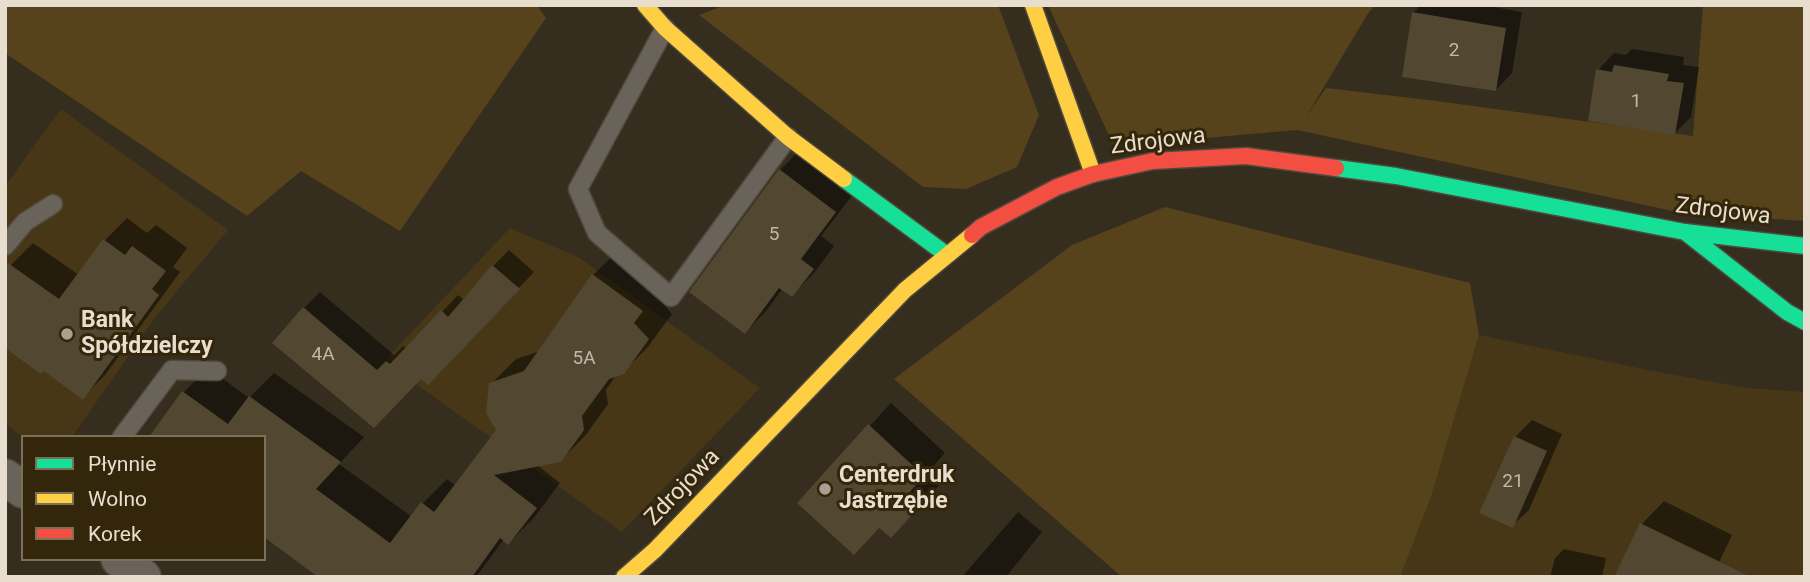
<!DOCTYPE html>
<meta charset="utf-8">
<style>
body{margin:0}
#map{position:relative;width:1810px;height:582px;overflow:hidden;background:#352d1e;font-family:Roboto,sans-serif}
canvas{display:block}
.frame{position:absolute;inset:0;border:7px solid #e7decf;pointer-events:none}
.legend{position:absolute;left:21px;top:435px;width:245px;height:126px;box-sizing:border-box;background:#33260a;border:2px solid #7b7059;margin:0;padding:9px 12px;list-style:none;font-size:21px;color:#e7decf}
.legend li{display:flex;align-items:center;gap:14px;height:35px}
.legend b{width:35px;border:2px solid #7b7059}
</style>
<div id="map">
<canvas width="1810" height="582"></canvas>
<div class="frame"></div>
<ul class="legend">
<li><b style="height:9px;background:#16e098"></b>Płynnie</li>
<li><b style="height:9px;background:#ffcf43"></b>Wolno</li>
<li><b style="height:9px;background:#f24e42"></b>Korek</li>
</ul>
</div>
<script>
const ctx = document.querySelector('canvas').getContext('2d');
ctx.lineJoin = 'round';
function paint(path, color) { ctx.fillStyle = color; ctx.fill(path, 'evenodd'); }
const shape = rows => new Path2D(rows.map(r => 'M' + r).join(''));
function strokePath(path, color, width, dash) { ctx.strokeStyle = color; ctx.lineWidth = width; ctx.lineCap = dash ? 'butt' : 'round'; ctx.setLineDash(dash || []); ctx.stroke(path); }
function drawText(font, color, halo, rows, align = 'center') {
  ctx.font = font + ' Roboto,sans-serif'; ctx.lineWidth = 6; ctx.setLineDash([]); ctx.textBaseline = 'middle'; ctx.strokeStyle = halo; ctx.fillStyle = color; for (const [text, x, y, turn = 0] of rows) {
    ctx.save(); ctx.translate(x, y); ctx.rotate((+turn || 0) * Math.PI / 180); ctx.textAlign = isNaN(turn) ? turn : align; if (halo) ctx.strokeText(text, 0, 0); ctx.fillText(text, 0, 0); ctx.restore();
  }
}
paint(shape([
 [61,109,228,230,157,315,72,437,23,437,5,424,5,186],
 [510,228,578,257,760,388,622,532,416,384,387,358],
 [1479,335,1653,371,1747,388,1805,392,1805,577,1400,577,1431,497]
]), '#473717');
paint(shape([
 [5,5,537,5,546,18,400,231,301,171,247,216,5,53],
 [725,5,998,5,1039,115,1017,167,966,189,923,187,699,15],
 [1048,5,1375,5,1367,15,1306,117,1326,88,1429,100,1693,136,1703,5,1805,5,1805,221,1682,213,1297,130,1114,146],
 [1165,207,1470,283,1479,335,1431,497,1400,577,1122,577,894,379,1072,245]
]), '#57431b');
paint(shape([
 [1421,5,1483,5,1522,12,1512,73,1496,90,1413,13],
 [1632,49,1684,57,1683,65,1699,67,1691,117,1675,133,1598,70,1614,53,1626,55],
 [802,148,857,189,821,236,834,246,814,273,792,295,783,288,767,310,745,332,780,170],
 [127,218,147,233,156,225,187,248,173,267,180,272,105,375,83,397,11,265,33,243,79,275,105,240],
 [509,250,534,272,444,367,422,377,390,409,304,308,320,292,394,355,403,346,407,349,458,295,464,300,493,266],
 [618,251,666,286,658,297,672,314,648,347,623,372,617,374,606,390,608,404,585,436,560,461,537,465,560,483,533,519,508,543,504,539,476,577,395,577,264,437,151,437,184,392,208,368,249,398,274,373,364,437,339,464,412,517,423,503,447,479,456,486,499,430,491,384,516,359,540,351,593,275],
 [891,403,945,453,929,471,942,482,913,514,891,536,880,526,800,502],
 [1532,420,1562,434,1529,510,1512,526,1515,437],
 [1664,501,1732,535,1712,577,1619,572,1642,524],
 [1018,512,1042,532,1006,577,962,577],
 [1564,549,1606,558,1602,577,1550,577,1555,558]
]), '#0007');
paint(shape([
 [1412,12,1506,28,1496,91,1402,77],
 [1614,65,1669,74,1667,81,1684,83,1675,135,1588,121,1596,69,1612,72],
 [779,169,836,212,801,259,814,269,792,297,779,288,745,334,689,292],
 [103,239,125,255,132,246,166,271,152,289,159,295,83,400,44,371,41,374,5,348,5,261,59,299],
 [492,265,520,289,428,385,421,379,374,428,272,343,303,307,377,370,386,361,390,364,441,310,448,317],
 [592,274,643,311,634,323,649,339,624,374,609,379,582,416,584,430,561,462,494,475,537,508,508,545,500,538,472,577,318,577,264,537,264,437,149,437,182,391,228,424,249,396,341,462,316,489,390,543,421,502,434,512,496,430,486,413,489,383,524,371],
 [868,424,924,476,908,494,921,505,891,538,879,528,854,555,797,503],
 [1514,436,1547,451,1513,528,1479,513],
 [1640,523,1751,577,1614,577]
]), '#524832');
const lane = shape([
 [665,28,578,189,597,233,671,297,788,137],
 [5,246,25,222,53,204],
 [122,437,172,370,217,371]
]);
const street = shape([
 [5,477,23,490],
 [119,559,143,577]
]);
const fast = shape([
 [1336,168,1396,176,1685,232,1805,246],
 [844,179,947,255],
 [1685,232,1787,312,1805,322]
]);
const slow = shape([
 [645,5,665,28,788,137,844,179],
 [1033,5,1093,174],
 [624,577,655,550,905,290,972,235]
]);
const jam = shape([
 [972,235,981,227,1057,187,1093,174,1153,161,1246,156,1336,168]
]);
strokePath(lane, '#50493d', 21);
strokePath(street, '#50493d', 38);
strokePath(fast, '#50493d', 19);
strokePath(slow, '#50493d', 19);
strokePath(jam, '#50493d', 19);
strokePath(lane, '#6a6359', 18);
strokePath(street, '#6a6359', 35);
strokePath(fast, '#16e098', 16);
strokePath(slow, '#ffcf43', 16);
strokePath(jam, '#f24e42', 16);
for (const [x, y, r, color] of [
 [67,334,7,"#a9a091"],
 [825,489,7,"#a9a091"]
]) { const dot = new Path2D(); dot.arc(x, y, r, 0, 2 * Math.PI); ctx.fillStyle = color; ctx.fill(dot); strokePath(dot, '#33260a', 2.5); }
drawText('19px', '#c2b8a8', null, [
 ["2",1454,51],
 ["1",1636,102],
 ["5",774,235],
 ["4A",323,355],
 ["5A",584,359],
 ["21",1513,482]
]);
drawText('23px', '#e7decf', '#33260a', [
 ["Zdrojowa",1158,142,-7],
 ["Zdrojowa",1723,212,7],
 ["Zdrojowa",683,488,-46]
]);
drawText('bold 23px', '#e7decf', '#33260a', [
 ["Bank",81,321],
 ["Spółdzielczy",81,347],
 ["Centerdruk",839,476],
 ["Jastrzębie",839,502]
], 'left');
</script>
